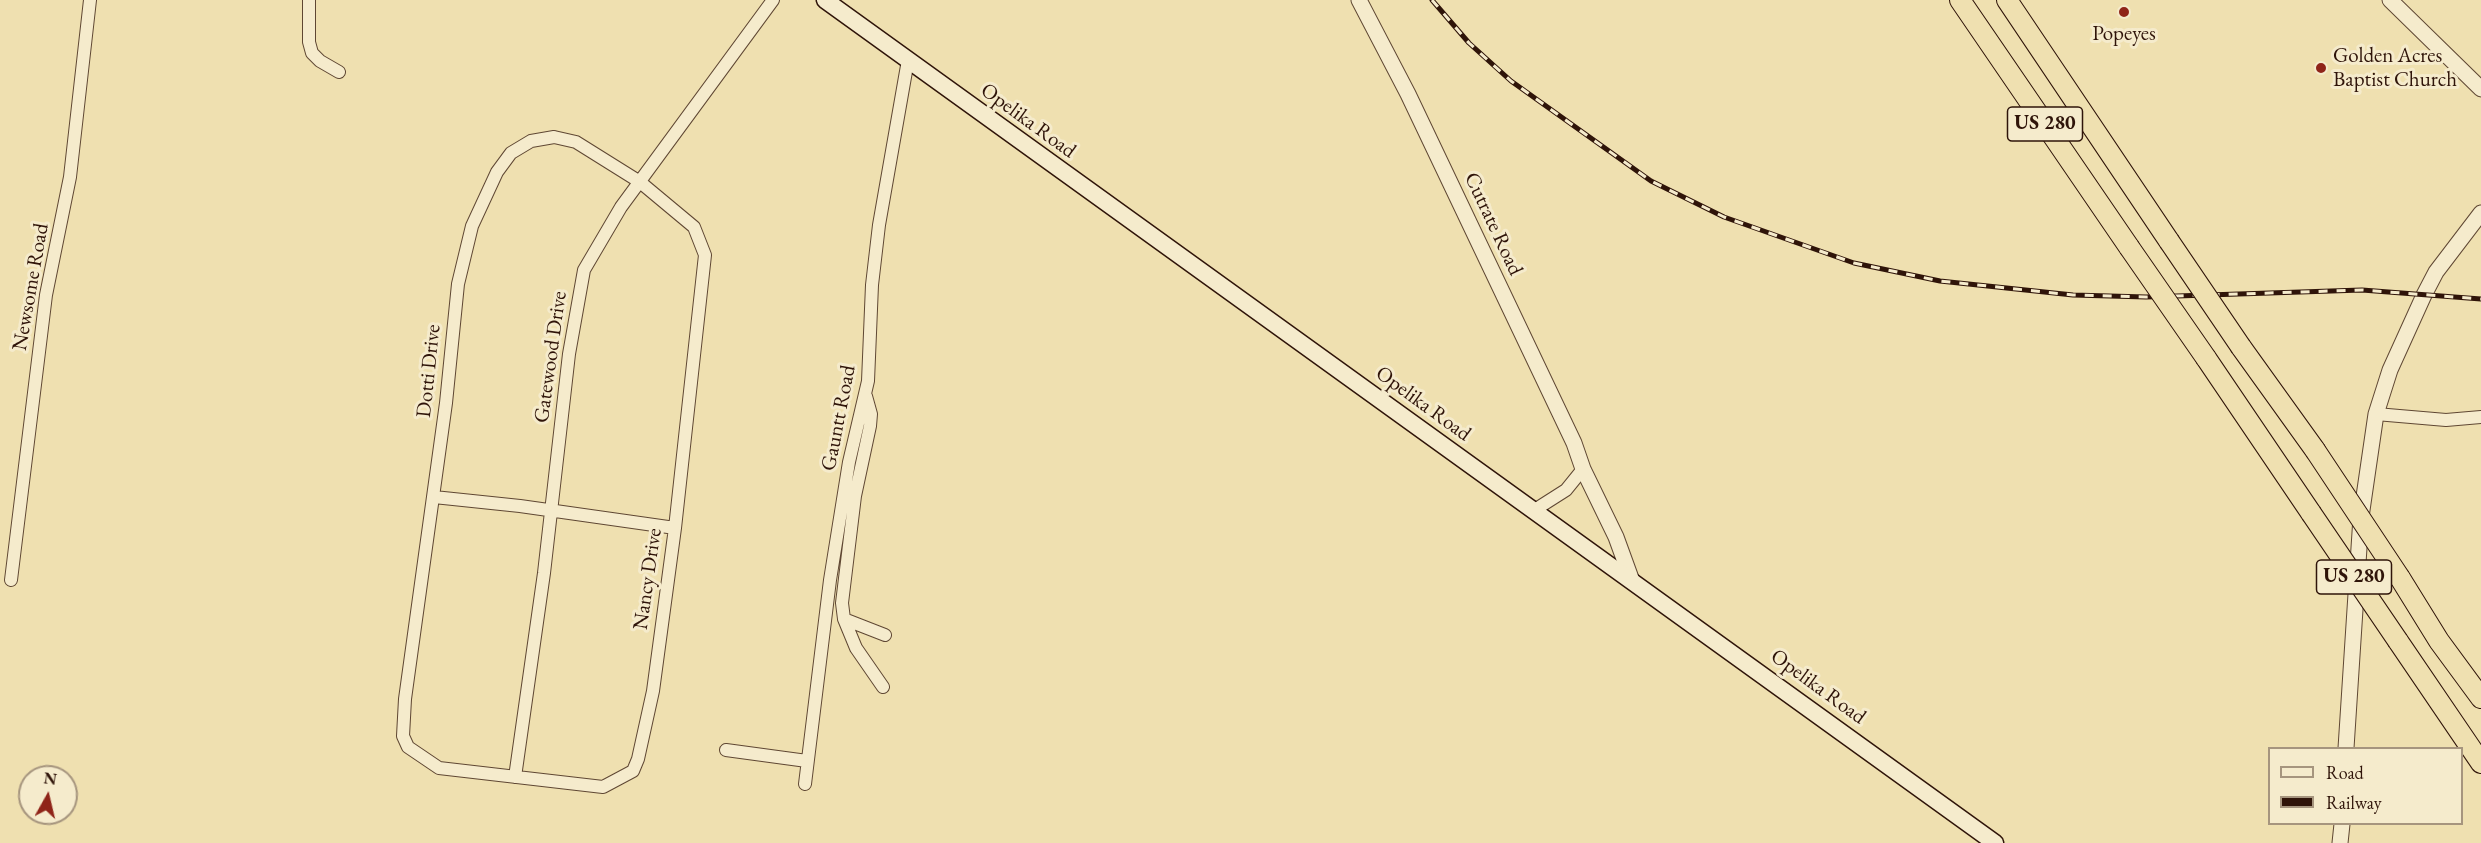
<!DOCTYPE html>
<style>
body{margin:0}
#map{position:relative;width:2481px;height:843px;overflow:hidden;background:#efe0b0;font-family:"EB Garamond",serif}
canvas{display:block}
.legend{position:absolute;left:2268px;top:747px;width:195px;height:78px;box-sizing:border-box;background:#f5ebcc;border:2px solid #a6957e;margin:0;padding:8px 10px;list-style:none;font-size:18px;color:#2f1409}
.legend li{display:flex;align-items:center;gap:12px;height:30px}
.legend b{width:30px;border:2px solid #a6957e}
.north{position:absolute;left:18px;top:765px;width:60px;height:60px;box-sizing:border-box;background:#f5ebcc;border:2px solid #a6957e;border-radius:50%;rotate:8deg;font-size:16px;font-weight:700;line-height:24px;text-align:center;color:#2f1409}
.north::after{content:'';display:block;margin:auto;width:21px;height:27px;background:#8f2418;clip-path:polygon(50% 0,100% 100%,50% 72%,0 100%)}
</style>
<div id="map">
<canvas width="2481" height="843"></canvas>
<ul class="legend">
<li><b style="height:8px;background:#f5ebcc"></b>Road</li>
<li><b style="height:8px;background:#2f1409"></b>Railway</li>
</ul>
<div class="north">N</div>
</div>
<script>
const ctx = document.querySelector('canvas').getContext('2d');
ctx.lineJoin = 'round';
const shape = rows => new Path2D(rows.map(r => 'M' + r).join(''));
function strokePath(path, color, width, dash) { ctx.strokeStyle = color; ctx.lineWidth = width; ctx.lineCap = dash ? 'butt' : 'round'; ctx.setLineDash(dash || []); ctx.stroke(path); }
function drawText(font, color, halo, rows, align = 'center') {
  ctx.font = font + ' "EB Garamond",serif'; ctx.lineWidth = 6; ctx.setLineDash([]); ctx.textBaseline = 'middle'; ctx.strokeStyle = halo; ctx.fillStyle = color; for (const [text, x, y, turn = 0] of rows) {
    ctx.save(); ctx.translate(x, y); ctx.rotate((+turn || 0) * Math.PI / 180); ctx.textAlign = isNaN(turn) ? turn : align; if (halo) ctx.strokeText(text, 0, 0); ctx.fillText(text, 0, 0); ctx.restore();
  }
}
const minor = shape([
 [309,0,309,42,312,53,320,61,339,72],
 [554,137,576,142,640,182,694,227,705,255,675,528,653,691,638,759,633,771,603,787,439,768,408,747,403,736,405,699,446,403,458,284,472,226,497,172,511,153,531,141,554,137],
 [866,396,871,414,870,426,855,496,842,603,844,619,856,648,883,687],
 [2376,414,2446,420,2481,417],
 [434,497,520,506,675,528],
 [1533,511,1566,490,1583,469],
 [11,580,46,295,70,177,90,0],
 [844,619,885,635],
 [726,750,807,761],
 [515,777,544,573,569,354,584,270,621,207,773,0],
 [805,784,830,580,849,462,868,381,872,285,879,225,908,60]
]);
const tertiary = shape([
 [1359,0,1408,94,1574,443,1583,469,1616,537,1632,581],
 [2390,0,2481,89],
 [2346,748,2361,517,2376,414,2390,370,2424,295,2436,272,2481,213],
 [2340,843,2342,824]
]);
const secondary = shape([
 [825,0,1995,843]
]);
const trunk = shape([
 [1960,0,2129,247],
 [2007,0,2169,241],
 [2241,347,2315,450],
 [2206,358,2311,513],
 [2400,578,2439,641,2481,698],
 [2398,641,2481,763]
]);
strokePath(minor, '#5f4733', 14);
strokePath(tertiary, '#5f4733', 17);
strokePath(secondary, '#2f1409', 19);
strokePath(trunk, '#2f1409', 22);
strokePath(minor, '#f5ebcc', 12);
strokePath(tertiary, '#f5ebcc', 15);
strokePath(secondary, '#f5ebcc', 16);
strokePath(trunk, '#efe0b0', 20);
const rail = shape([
 [1432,0,1469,43,1511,81,1651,181,1724,217,1854,263,1940,281,2073,295,2146,297,2362,290,2481,299]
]);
strokePath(rail, '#2f1409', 5);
strokePath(rail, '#f5ebcc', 3, [9]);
const trunkBridge = shape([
 [2169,241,2241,347],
 [2129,247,2206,358],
 [2315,450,2400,578],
 [2311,513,2398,641]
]);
strokePath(trunkBridge, '#2f1409', 22, []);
strokePath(trunkBridge, '#efe0b0', 20);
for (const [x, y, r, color] of [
 [2124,12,6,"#8f2418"],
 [2321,68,6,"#8f2418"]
]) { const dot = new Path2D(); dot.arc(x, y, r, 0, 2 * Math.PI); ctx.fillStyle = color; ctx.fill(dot); strokePath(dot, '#f5ebcc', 2); }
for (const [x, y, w] of [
 [2045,124,75],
 [2354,577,75]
]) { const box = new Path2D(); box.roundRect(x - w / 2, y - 17, w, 34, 4.5); ctx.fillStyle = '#f5ebcc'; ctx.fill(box); strokePath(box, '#2f1409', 1.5); }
drawText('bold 20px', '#2f1409', null, [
 ["US 280",2045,124],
 ["US 280",2354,577]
]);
drawText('21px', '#2f1409', '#f5ebcc', [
 ["Popeyes",2124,34],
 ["Golden Acres",2333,56,"left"],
 ["Baptist Church",2333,80,"left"]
]);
drawText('21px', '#2f1409', '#f5ebcc', [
 ["Opelika Road",1028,121,36],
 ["Cutrate Road",1493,224,65],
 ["Newsome Road",31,287,-80],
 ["Gatewood Drive",551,357,-82],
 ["Dotti Drive",429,371,-84],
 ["Opelika Road",1423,404,36],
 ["Gauntt Road",839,418,-79],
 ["Nancy Drive",648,579,-82],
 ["Opelika Road",1818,687,36]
]);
</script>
